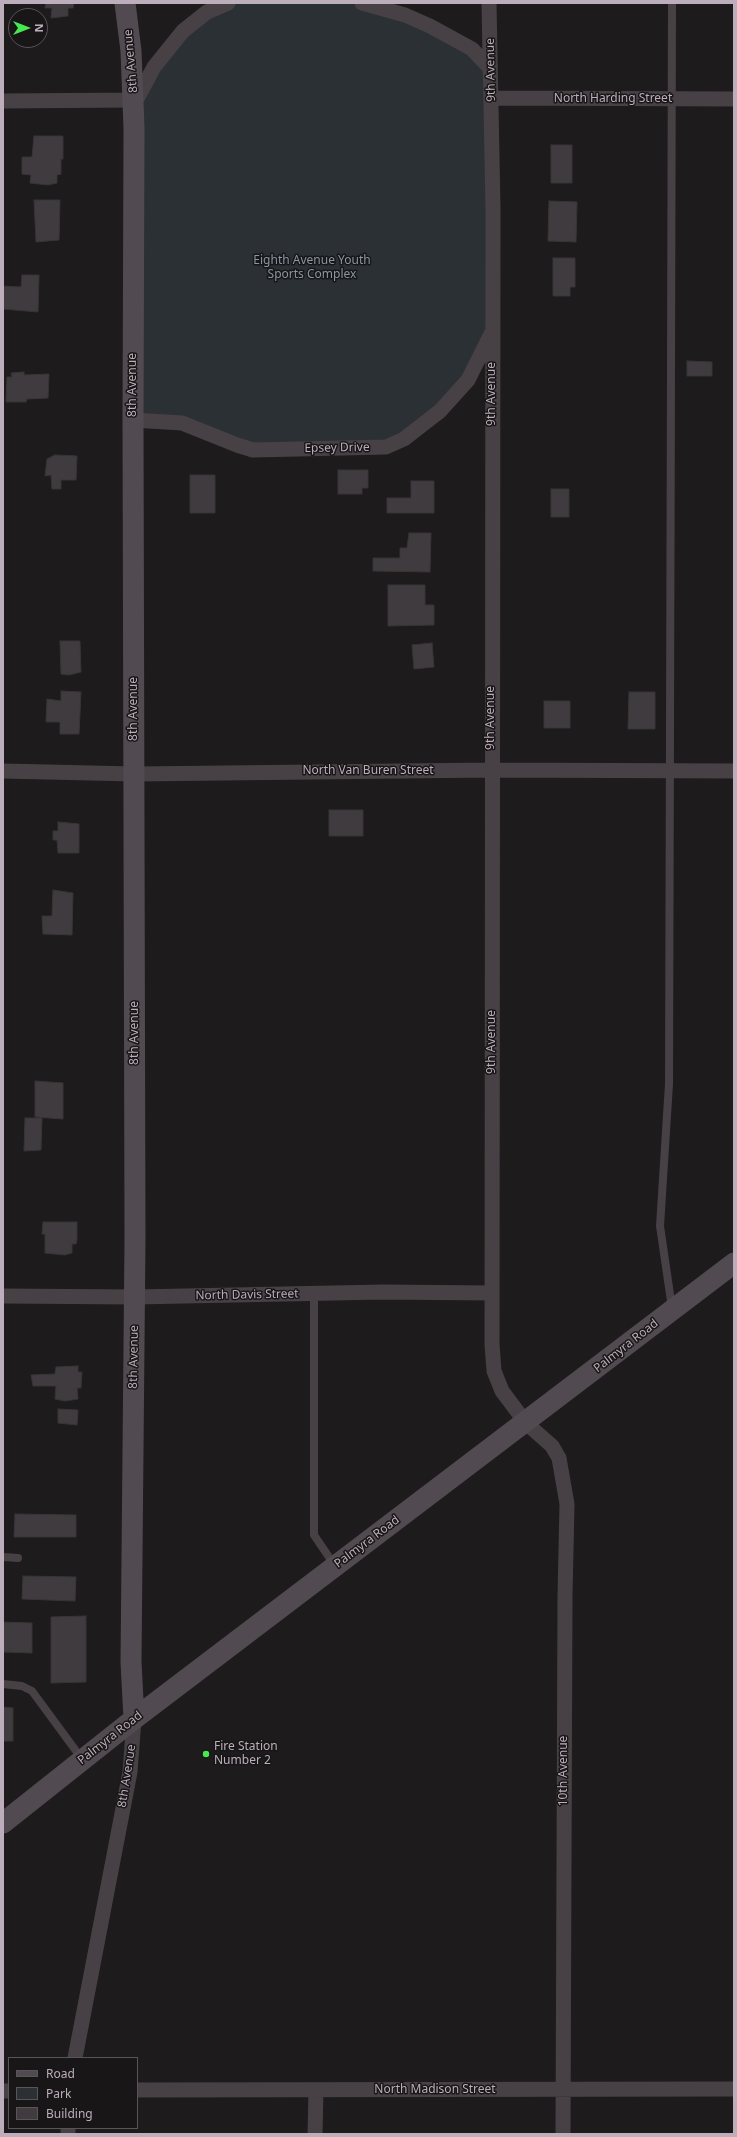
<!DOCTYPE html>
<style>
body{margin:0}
#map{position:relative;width:737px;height:2137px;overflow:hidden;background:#1d1b1c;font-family:"Noto Sans",sans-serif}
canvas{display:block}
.frame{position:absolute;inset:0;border:4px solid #bcaeba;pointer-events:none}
.legend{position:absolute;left:8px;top:2057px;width:130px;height:72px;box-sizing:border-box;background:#181617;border:1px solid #5a5358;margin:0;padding:5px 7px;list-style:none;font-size:12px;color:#bcaeba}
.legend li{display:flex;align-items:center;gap:8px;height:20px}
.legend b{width:20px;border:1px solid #5a5358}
.north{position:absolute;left:8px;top:8px;width:40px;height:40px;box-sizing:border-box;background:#181617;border:1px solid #5a5358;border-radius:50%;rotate:90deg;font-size:11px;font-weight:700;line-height:16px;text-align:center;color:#bcaeba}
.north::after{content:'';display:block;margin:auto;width:14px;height:18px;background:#47e952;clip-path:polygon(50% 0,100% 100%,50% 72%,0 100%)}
</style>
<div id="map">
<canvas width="737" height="2137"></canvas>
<div class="frame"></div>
<ul class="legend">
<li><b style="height:5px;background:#524a51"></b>Road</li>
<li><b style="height:11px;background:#2b3034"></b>Park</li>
<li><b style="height:11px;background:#3f3b3e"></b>Building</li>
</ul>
<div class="north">N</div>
</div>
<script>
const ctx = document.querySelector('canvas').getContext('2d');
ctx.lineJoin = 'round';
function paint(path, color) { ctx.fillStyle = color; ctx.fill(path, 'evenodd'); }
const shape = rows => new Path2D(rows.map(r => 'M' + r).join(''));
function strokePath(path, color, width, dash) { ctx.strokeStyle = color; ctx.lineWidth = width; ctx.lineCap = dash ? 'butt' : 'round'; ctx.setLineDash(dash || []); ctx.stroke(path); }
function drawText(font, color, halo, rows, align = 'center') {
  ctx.font = font + ' "Noto Sans",sans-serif'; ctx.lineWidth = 3; ctx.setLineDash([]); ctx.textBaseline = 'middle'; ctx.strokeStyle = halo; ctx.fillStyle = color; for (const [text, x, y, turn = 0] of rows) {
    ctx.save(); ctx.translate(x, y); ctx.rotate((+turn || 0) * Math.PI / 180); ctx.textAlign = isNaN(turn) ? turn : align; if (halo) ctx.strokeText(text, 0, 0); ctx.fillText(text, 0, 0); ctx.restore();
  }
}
paint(shape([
 [231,3,353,3,364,5,430,27,489,69,491,331,467,379,422,424,386,445,253,448,134,418,135,101,184,32]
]), '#2b3034');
const building = shape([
 [46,3,74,3,73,8,68,8,68,16,51,18,52,8,45,8,46,3],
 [34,136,63,136,63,159,61,159,61,174,57,175,57,183,48,185,30,183,31,175,22,174,22,157,32,157,34,136],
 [551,145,572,145,572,183,551,183,551,145],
 [34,200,60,200,59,240,36,242,34,200],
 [549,201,577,202,576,242,548,241,549,201],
 [553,258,575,258,575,287,570,287,570,296,553,296,553,258],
 [22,275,39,275,38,312,3,309,3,286,21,287,22,275],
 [687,361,712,362,712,376,687,376,687,361],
 [24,372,24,375,49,374,48,398,27,399,26,402,6,402,7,377,12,377,11,373,24,372],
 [55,455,77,456,76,480,61,480,61,489,52,489,51,475,45,476,47,459,55,455],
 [338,470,368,470,368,488,362,488,362,494,338,494,338,470],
 [190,475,215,475,215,513,190,513,190,475],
 [411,481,434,481,434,513,387,513,387,498,411,498,411,481],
 [551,489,569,489,569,517,551,517,551,489],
 [409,533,431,533,430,572,373,571,373,558,400,558,400,548,407,548,409,533],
 [388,585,425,585,425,605,434,605,434,625,388,626,388,585],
 [60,641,80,641,81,672,69,675,61,674,60,641],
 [432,643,434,667,414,669,412,645,432,643],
 [61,691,81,692,79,734,60,734,60,722,46,722,47,699,61,701,61,691],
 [629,692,655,692,655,729,628,729,629,692],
 [544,701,570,701,570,728,544,728,544,701],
 [329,810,363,810,363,836,329,836,329,810],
 [58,822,79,824,79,853,58,853,57,840,53,840,53,831,58,831,58,822],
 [53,890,73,893,72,935,43,934,42,916,52,916,53,890],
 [35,1081,63,1083,63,1119,35,1117,35,1081],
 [25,1118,42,1118,41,1150,24,1151,25,1118],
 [43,1222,77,1222,77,1239,76,1244,72,1244,72,1253,65,1255,45,1253,45,1234,42,1234,43,1222],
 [78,1366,78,1372,82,1372,81,1388,77,1388,78,1399,65,1401,55,1399,56,1386,33,1386,31,1375,55,1374,56,1367,78,1366],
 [58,1409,78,1410,77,1425,58,1423,58,1409],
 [15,1514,76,1515,76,1537,14,1537,15,1514],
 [23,1576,76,1577,75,1601,22,1599,23,1576],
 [86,1616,86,1682,51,1683,51,1617,86,1616],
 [3,1622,32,1623,32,1653,3,1652,3,1622],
 [3,1707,13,1708,13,1741,3,1741,3,1707]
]);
paint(building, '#3f3b3e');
strokePath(building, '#393537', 1);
strokePath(shape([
 [314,1294,314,1535,335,1566],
 [672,1308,660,1226,669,1084,672,3],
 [3,1557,18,1558],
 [3,1684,22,1686,32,1691,82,1759]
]), '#474146', 8);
strokePath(shape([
 [362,3,405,15,430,26,472,49,490,68],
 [489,3,493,209,492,1344,494,1371,502,1391,526,1423,552,1446,559,1458,567,1504,565,1596,563,2134],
 [491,98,734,99],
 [3,101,134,100,138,97,154,67,183,31,207,12,228,3],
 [133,420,182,423,237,445,253,450,386,447,404,439,440,411,468,380,491,334],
 [3,771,135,774,491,770,734,771],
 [3,1296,135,1297,383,1292,492,1293],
 [75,2058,130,1772,134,1719],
 [137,2090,734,2089],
 [3,2091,9,2091],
 [68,2134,68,2128],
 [315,2134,316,2090]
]), '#474146', 15);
strokePath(shape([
 [125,3,131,51,134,128,133,420,135,1239,131,1662,134,1719],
 [3,1823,134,1719,734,1263]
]), '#524a51', 21);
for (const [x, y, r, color] of [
 [206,1754,4,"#47e952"]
]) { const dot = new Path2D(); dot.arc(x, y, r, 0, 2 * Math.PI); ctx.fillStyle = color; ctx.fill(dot); strokePath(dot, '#181617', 1.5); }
drawText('12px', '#bcaeba', '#181617', [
 ["8th Avenue",131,61,-95],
 ["9th Avenue",491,70,-91],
 ["North Harding Street",613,99],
 ["8th Avenue",133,385,-90],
 ["9th Avenue",492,394,-90],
 ["Epsey Drive",337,448,-1],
 ["8th Avenue",134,709,-90],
 ["9th Avenue",491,718,-90],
 ["North Van Buren Street",368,771],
 ["8th Avenue",135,1033,-90],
 ["9th Avenue",492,1042,-90],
 ["North Davis Street",247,1295,-1],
 ["Palmyra Road",626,1346,-38],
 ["8th Avenue",134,1357,-89],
 ["Palmyra Road",367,1542,-37],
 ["Palmyra Road",110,1738,-38],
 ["10th Avenue",564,1771,-90],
 ["8th Avenue",127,1776,-81],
 ["North Madison Street",435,2090]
]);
drawText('12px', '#8797a5', '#181617', [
 ["Eighth Avenue Youth",312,261],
 ["Sports Complex",312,275]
]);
drawText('12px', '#bcaeba', '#181617', [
 ["Fire Station",214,1747],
 ["Number 2",214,1761]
], 'left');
</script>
